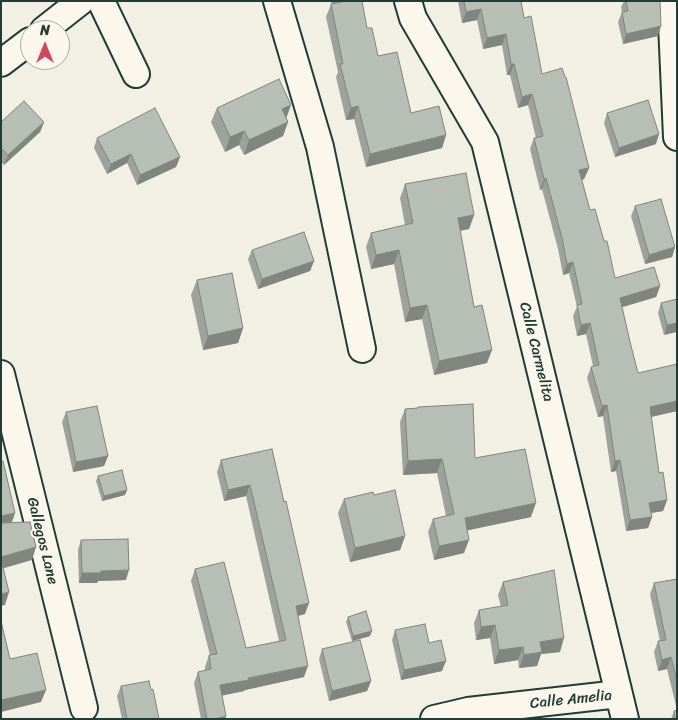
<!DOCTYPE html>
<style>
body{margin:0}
#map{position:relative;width:678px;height:720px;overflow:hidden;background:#f2f0e5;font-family:Sriracha,sans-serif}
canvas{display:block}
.frame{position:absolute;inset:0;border:2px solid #1f3d34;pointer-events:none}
.north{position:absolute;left:20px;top:20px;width:50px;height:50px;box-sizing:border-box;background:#fbf7ec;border:1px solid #a3ada2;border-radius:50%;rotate:0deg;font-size:14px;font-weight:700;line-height:20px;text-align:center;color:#1f3d34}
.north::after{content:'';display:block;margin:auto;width:18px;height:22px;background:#d1495b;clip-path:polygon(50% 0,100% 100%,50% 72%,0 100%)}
</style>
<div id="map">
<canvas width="678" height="720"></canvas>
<div class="frame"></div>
<div class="north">N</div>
</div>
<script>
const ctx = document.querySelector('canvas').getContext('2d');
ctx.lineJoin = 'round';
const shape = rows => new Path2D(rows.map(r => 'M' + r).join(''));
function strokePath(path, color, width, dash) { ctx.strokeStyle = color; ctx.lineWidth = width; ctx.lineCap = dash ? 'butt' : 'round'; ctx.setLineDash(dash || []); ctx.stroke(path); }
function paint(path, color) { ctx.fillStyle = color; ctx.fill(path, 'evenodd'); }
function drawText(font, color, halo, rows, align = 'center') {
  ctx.font = font + ' Sriracha,sans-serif'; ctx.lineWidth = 4; ctx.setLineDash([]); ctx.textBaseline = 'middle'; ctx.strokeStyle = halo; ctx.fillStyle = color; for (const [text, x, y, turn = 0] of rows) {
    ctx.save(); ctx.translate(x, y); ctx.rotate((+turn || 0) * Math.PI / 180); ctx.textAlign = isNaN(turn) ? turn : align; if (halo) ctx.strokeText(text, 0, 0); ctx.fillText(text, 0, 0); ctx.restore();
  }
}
const minor = shape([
 [101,1,136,74],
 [277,1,320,147,362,349],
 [408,1,413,18,485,142,625,719],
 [671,1,677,137],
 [44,30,81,1],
 [1,63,30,41],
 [1,374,84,708],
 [434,719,468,711,619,694]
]);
strokePath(minor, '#1f3d34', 30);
strokePath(minor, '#fbf7ec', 26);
paint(shape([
 [330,1,362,1,367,28,378,56,411,113,446,135,442,148,366,167,354,119,346,120,336,77,338,72,326,17,331,4,332,4],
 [458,1,521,1,524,18,542,74,589,168,584,179,582,180,590,210,604,241,615,278,660,286,656,297,622,307,630,342,638,373,677,411,651,417,659,473,667,500,663,511,651,513,652,517,648,528,626,531,616,471,611,472,603,416,598,417,587,378,591,367,593,366,586,334,577,336,573,316,577,307,569,273,563,275,558,249,542,189,540,190,530,149,534,138,536,138,528,105,518,108,510,75,507,75,502,45,483,49,477,20,462,23],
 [624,1,660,1,658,36,623,44,618,22,622,12,621,7],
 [217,108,286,118,288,122,283,136,244,155,239,145,225,152,211,122],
 [607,113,656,144,615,157,604,123],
 [1,122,44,122,40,132,4,165,1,162],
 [97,138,180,157,176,167,137,185,127,163,107,174,94,148],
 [405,184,474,215,469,229,460,231,474,307,487,363,434,375,422,319,405,322,394,264,371,269,366,247,371,233,405,225,400,198],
 [635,206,675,247,672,257,645,264,631,216],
 [252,250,314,261,310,271,258,289,248,259],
 [197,280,243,328,238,343,203,350,191,295],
 [677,299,664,335,658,313,661,303],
 [418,407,475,458,531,517,467,530,464,553,434,560,428,532,433,519,446,516,437,473,403,475,400,422,405,409,417,408],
 [66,412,108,456,104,466,73,472,62,422],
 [272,449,305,614,298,616,304,677,245,690,244,691,222,695,225,719,201,719,194,683,198,672,205,670,205,667,209,655,210,655,191,581,195,569,246,648,279,641,246,496,224,501,217,472,221,460],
 [98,476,127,490,125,495,102,501,96,481],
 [374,495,405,536,400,550,350,562,338,513,344,499],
 [81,540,126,580,98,581,97,583,79,583,78,550],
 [677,579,677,710,667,669,658,671,654,652,658,641,660,641,650,594,654,583],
 [503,582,560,652,541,654,537,666,519,668,518,660,494,664,490,638,476,640,474,623,479,610,501,607,498,595],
 [348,617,370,636,352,641,346,622],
 [395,630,429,643,442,671,401,680,392,640],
 [322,649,371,681,367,691,329,701,319,659],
 [121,686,151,690,159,719,122,719,117,696],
 [674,711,677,719,671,719]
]), '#9da39a');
paint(shape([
 [481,9,477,20,462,23,466,12],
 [661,26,658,36,623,44,626,34],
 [506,34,502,45,483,49,487,38],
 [511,64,514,64,510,75,507,75],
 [532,94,528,105,518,108,522,97],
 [291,105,286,119,282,109],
 [358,106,354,119,346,120,351,108],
 [44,122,40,132,4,165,8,155],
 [288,122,283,136,244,155,249,140],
 [244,131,239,145,225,152,230,137],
 [659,134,656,144,615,157,619,148],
 [446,135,442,148,366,167,370,154],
 [131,154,127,163,107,174,111,164],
 [180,157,176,167,137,185,140,175],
 [589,168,584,179,575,182,579,170],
 [546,178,542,189,540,190,544,179],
 [474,215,469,229,453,232,458,218],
 [675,247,672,257,645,264,649,255],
 [399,250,394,264,371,269,376,255],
 [314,261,310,271,258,289,262,279],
 [573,262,569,273,563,275,567,264],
 [660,286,656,297,616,309,620,298],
 [427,305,422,319,405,322,410,308],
 [590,323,586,334,577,336,581,325],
 [677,323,677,332,664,335,667,325],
 [243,328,238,343,203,350,208,336],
 [492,350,487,363,434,375,439,361],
 [677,401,677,411,646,418,650,407],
 [607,405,603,416,598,417,602,406],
 [108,456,104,466,73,472,76,462],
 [442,459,437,473,403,475,408,461],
 [620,460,616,471,611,472,615,461],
 [250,485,246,496,224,501,228,490],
 [127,490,125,495,102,501,104,496],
 [667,500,663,511,645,514,649,503],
 [536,503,531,517,460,532,465,518],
 [15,513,11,525,1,527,1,516],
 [652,517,648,528,626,531,630,520],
 [405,536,400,550,350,562,355,548],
 [469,540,464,553,434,560,439,546],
 [36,547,32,560,1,569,1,557],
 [129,570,126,580,98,581,97,583,79,583,82,573,101,571],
 [9,592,5,605,1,606,1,594],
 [309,603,305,614,292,617,296,606],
 [495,625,490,638,476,640,481,627],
 [372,631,370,636,352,641,353,636],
 [564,638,560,652,541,654,537,666,519,668,524,655,540,642],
 [523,647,518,660,494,664,499,650],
 [671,657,667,669,658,671,662,660],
 [446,661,442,671,401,680,404,670],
 [308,666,304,677,245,690,244,691,216,697,220,685],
 [371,681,367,691,329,701,332,691],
 [46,690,41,702,1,712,1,700],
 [226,716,225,719,215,719]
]), '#80857d');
const building = shape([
 [341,1,362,1,367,28,372,28,378,56,397,52,411,113,439,106,446,135,370,154,358,106,351,108,340,64,343,64,331,4,342,2,341,1],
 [464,1,521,1,524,18,531,16,542,74,562,68,565,77,566,77,589,168,579,170,590,210,595,209,604,241,607,241,615,278,654,267,660,286,620,298,630,342,638,373,677,364,677,401,650,407,659,473,663,472,667,500,649,503,652,517,630,520,620,460,615,461,607,405,602,406,591,367,599,365,590,323,581,325,577,305,582,304,573,262,567,264,562,238,546,178,544,179,534,138,543,136,532,94,522,97,514,64,511,64,506,34,487,38,481,9,466,12,464,1],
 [626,1,660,1,661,26,626,34,622,12,628,11,626,1],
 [279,79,291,105,282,109,288,122,249,140,244,131,230,137,217,108,279,79],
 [648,100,659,134,619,148,607,113,648,100],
 [24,101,44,122,8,155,1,148,1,122,24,101],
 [155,108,180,157,140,175,131,154,111,164,97,138,155,108],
 [466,173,474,215,458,218,474,307,482,305,492,350,439,361,427,305,410,308,399,250,376,255,371,233,413,223,405,184,466,173],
 [661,199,675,247,649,255,635,206,661,199],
 [304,232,314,261,262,279,252,250,304,232],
 [232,273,243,328,208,336,197,280,232,273],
 [677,299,677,323,667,325,661,303,677,299],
 [473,404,475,458,525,449,536,503,465,518,469,540,439,546,433,519,454,514,442,459,408,461,405,409,418,408,418,407,473,404],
 [97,406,108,456,76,462,66,412,97,406],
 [272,449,284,502,286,501,309,603,296,606,308,666,248,678,249,680,220,685,226,716,215,719,207,719,198,672,211,669,209,655,217,654,195,569,224,562,246,648,286,640,250,485,228,490,221,460,272,449],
 [1,461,3,461,15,513,1,516,1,461],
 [122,470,127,490,104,496,98,476,122,470],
 [395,490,405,536,355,548,344,499,373,492,374,495,395,490],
 [30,522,36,547,1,557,1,523,30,522],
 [128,539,129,570,101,571,101,573,82,573,81,540,128,539],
 [1,559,9,592,1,594,1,559],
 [554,570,564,638,540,642,542,652,524,655,523,647,499,650,495,625,481,627,479,610,508,605,503,582,554,570],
 [677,579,677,681,671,657,662,660,658,641,666,640,654,583,677,579],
 [366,611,372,631,353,636,348,617,366,611],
 [1,621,10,659,37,653,46,690,1,700,1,621],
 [425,624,429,643,441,640,446,661,404,670,395,630,425,624],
 [360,640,371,681,332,691,322,649,360,640],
 [149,681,151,690,153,689,159,719,127,719,121,686,149,681],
 [677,710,677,719,675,719,674,711,677,710]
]);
paint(building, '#b7beb3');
strokePath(building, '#80857d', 1);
drawText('15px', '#1f3d34', '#fbf7ec', [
 ["Calle Carmelita",536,352,76],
 ["Gallegos Lane",42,541,76],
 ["Calle Amelia",571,700,-6]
]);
</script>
